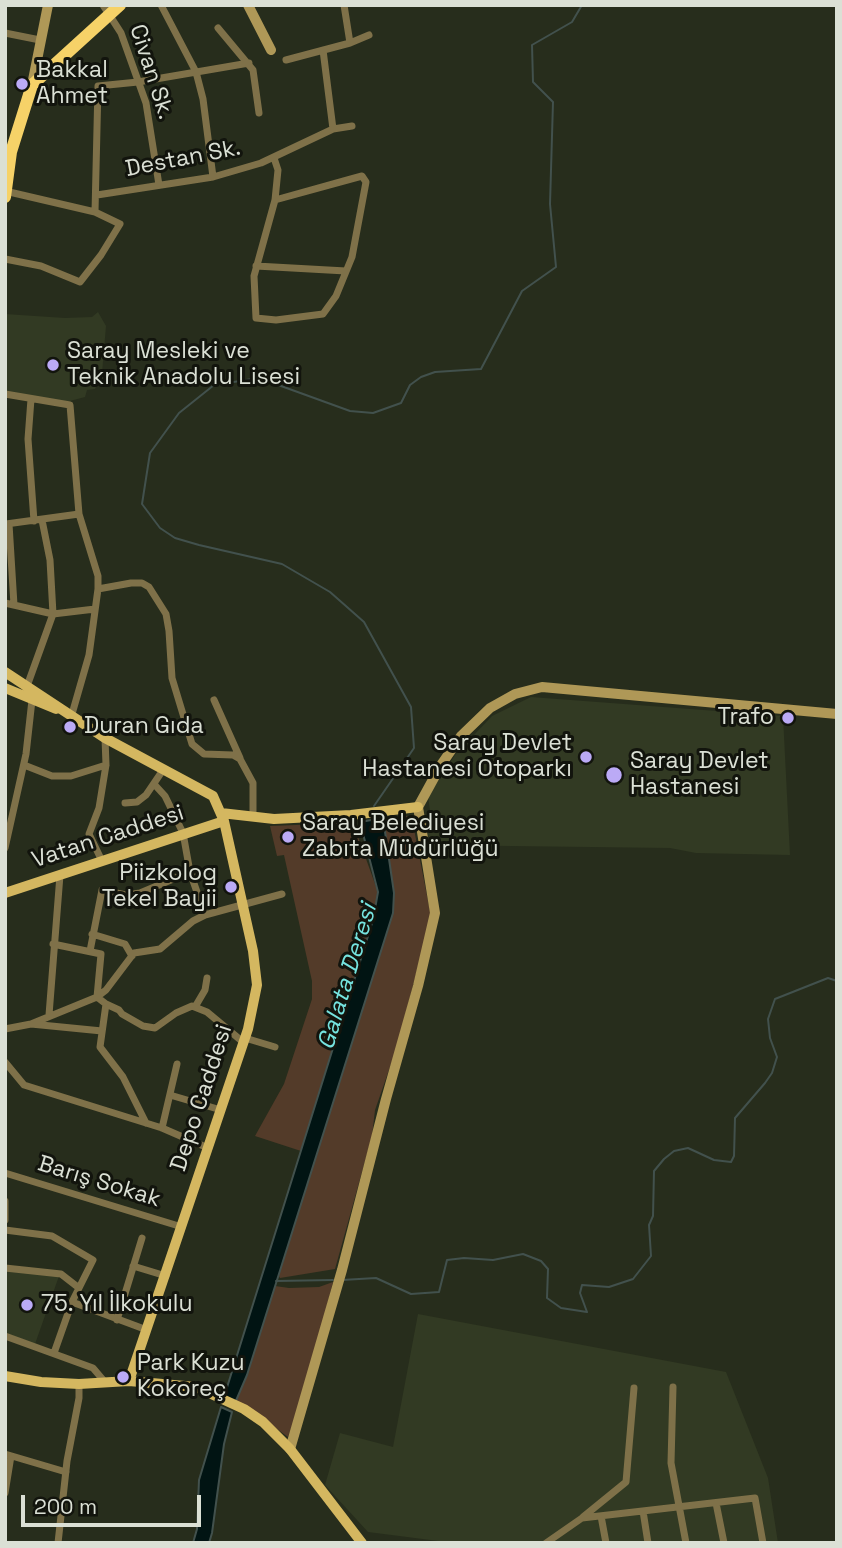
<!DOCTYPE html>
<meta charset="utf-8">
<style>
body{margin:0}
#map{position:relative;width:842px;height:1548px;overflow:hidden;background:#272d1c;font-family:"Space Grotesk",sans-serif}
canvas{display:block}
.frame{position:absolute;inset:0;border:7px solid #dbe0d5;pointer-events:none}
.scale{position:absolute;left:21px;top:1495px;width:180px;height:32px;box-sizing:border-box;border:4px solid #dbe0d5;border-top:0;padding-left:9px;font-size:21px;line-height:24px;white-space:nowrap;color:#dbe0d5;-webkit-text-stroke:5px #12140d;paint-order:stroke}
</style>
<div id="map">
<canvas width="842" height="1548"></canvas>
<div class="frame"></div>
<div class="scale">200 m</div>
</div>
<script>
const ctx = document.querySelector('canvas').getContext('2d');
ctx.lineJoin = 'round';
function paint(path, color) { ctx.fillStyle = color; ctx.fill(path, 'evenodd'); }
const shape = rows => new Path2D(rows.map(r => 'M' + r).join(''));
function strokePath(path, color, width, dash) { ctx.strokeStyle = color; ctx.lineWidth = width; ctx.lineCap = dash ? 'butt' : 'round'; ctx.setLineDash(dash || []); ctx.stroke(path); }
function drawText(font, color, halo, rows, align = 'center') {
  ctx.font = font + ' "Space Grotesk",sans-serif'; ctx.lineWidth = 6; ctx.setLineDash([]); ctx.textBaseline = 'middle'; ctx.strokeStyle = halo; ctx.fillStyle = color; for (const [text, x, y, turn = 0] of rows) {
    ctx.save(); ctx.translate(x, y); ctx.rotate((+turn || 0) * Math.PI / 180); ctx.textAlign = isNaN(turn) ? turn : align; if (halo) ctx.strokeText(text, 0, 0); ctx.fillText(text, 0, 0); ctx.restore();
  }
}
paint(shape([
 [98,312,106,326,102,373,95,389,87,390,85,397,66,402,5,393,5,314,65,318,92,317],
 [531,697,783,716,790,855,696,853,670,848,430,845,426,822,431,818,428,796,455,755,492,716],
 [5,1270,59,1276,35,1344,5,1333],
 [418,1314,726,1372,768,1478,778,1543,454,1543,368,1532,325,1485,340,1433,393,1447]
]), '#323a23');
paint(shape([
 [409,816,412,819,431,916,397,1047,375,1110,372,1136,335,1269,280,1278,278,1275,393,913,394,893,383,818],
 [347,823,357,834,378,892,373,920,301,1151,255,1136,284,1084,312,999,312,981,284,855,277,856,270,826],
 [333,1282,304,1395,288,1437,255,1413,235,1403,247,1375,275,1286,289,1288,319,1287]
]), '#533b29');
const water = shape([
 [383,818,394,893,393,913,247,1375,235,1403,224,1397,373,920,378,892,360,822,383,818],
 [221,1407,232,1412,224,1444,212,1533,209,1543,193,1543,197,1529,199,1480,221,1407]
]);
paint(water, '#011413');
strokePath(water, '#42514d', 2);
strokePath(shape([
 [374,806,414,748,411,707,364,622,330,592,282,564,199,545,175,538,160,528,142,504,150,453,179,413,214,385,259,378,350,411,373,413,401,403,410,385,421,377,435,372,481,369,522,291,556,267,550,204,553,102,533,82,532,45,572,22,582,5],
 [342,1280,376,1278,411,1294,439,1292,447,1260,464,1258,493,1260,523,1254,541,1261,548,1269,547,1298,561,1308,587,1312,580,1293,582,1285,609,1287,633,1279,651,1256,649,1225,653,1216,654,1171,664,1159,674,1151,688,1148,714,1160,731,1162,734,1156,735,1118,765,1083,772,1073,777,1057,770,1038,768,1019,775,999,828,978,837,981],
 [276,1281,333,1280]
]), '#42514d', 2);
strokePath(shape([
 [103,5,121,33,146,103,159,185],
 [161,5,196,72,203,99,213,177],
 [344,5,350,43],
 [218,28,253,70,259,113],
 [5,33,40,40],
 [323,50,333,129],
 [286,60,350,43,369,35],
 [274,158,278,170,275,200,254,276,256,318,276,320,323,314,336,296,352,257,366,182,362,176,351,179,275,200],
 [5,191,95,212,120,224,101,255,80,282,41,266,5,259],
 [97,195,213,177,261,163,333,129,352,126],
 [95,212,98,86,138,82,249,63],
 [256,266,346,271],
 [5,394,70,405,79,514,98,576,98,589,89,655,72,714],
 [31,399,28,439,34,521],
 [6,524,79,514],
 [9,524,14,605],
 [98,589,131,583,142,583,149,587,166,614,169,631,172,678,192,744,204,754,233,755,240,759,253,783,253,816],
 [5,603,53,614,95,609],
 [26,689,53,614,50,560,42,520],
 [214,700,240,758],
 [24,765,52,776,71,776,106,765],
 [154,784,165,796,183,833,190,872,205,915],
 [125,803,137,802,146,795,163,770],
 [5,848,26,754,32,700],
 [102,861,89,834,99,808,106,765,105,738],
 [92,934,125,944,132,956],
 [53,944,101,954,97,997,106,1004,100,1047,123,1077,146,1123],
 [90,951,102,890,126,895,140,893,190,872],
 [106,1004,119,1010,122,1014,143,1026,155,1028,176,1013,192,1006,207,1012,243,1042],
 [195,1007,205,990,207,978],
 [49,1015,60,875],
 [31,1024,102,1031],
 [5,1029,31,1024,97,997,106,990,134,953,160,949,193,921,205,915,282,894],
 [245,1038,275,1047],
 [5,1062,24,1085,162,1128,208,1148],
 [170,1095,221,1110],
 [162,1128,177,1064],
 [5,1173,182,1227],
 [5,1201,5,1220],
 [5,1230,52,1236,93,1260,72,1302,54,1353],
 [133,1266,166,1276],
 [5,1268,61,1274,79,1288],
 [72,1302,147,1330],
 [117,1320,142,1238],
 [5,1336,93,1368,104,1381],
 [673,1387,671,1463,686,1543],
 [5,1454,66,1472],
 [5,1493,11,1456],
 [716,1503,724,1543],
 [643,1511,648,1543],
 [601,1516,606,1543],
 [583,1517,626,1482,634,1388],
 [58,1543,67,1461,79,1398,79,1384],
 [546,1543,582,1518,755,1498,763,1543]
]), '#7f7149', 7);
strokePath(shape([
 [248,5,271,50],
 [32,85,48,5],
 [290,1449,342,1270,386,1099,418,986,435,913,418,807,441,765,461,736,490,708,515,694,542,687,837,714]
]), '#af9857', 10);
strokePath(shape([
 [5,672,105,738,213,796,224,821,253,951,257,985,248,1029,129,1381],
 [5,688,56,709],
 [221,813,274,819,351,815,418,807],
 [5,893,224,821],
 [5,1376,41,1382,79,1384,129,1381,196,1387,244,1409,263,1422,290,1449,362,1543]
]), '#d4b760', 10);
strokePath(shape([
 [5,197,11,152,32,85,120,5]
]), '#f6d268', 12);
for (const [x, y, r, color] of [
 [22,84,7,"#bbaaf6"],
 [53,365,7,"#bbaaf6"],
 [788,718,7,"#bbaaf6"],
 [70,727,7,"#bbaaf6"],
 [586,757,7,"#bbaaf6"],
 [614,775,9,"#bbaaf6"],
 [288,837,7,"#bbaaf6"],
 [231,887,7,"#bbaaf6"],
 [27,1305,7,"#bbaaf6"],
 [123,1377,7,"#bbaaf6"]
]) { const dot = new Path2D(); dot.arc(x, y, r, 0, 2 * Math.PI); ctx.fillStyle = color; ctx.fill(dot); strokePath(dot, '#12140d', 2.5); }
drawText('23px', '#dbe0d5', '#12140d', [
 ["Bakkal",36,71],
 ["Ahmet",36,97],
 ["Saray Mesleki ve",67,352],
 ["Teknik Anadolu Lisesi",67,378],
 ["Trafo",774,718,"right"],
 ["Duran Gıda",84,727],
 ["Saray Devlet",572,744,"right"],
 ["Hastanesi Otoparkı",572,770,"right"],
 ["Saray Devlet",630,762],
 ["Hastanesi",630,788],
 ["Saray Belediyesi",302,824],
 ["Zabıta Müdürlüğü",302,850],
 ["Piizkolog",217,874,"right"],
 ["Tekel Bayii",217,900,"right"],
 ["75. Yıl İlkokulu",41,1305],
 ["Park Kuzu",137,1364],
 ["Kokoreç",137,1390]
], 'left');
drawText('23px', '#dbe0d5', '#12140d', [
 ["Civan Sk.",151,72,72],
 ["Destan Sk.",183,159,-11],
 ["Vatan Caddesi",108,837,-18],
 ["Depo Caddesi",202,1098,-72],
 ["Barış Sokak",99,1182,17]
]);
drawText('italic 24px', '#75e3df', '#12140d', [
 ["Galata Deresi",348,977,-73]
]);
</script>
